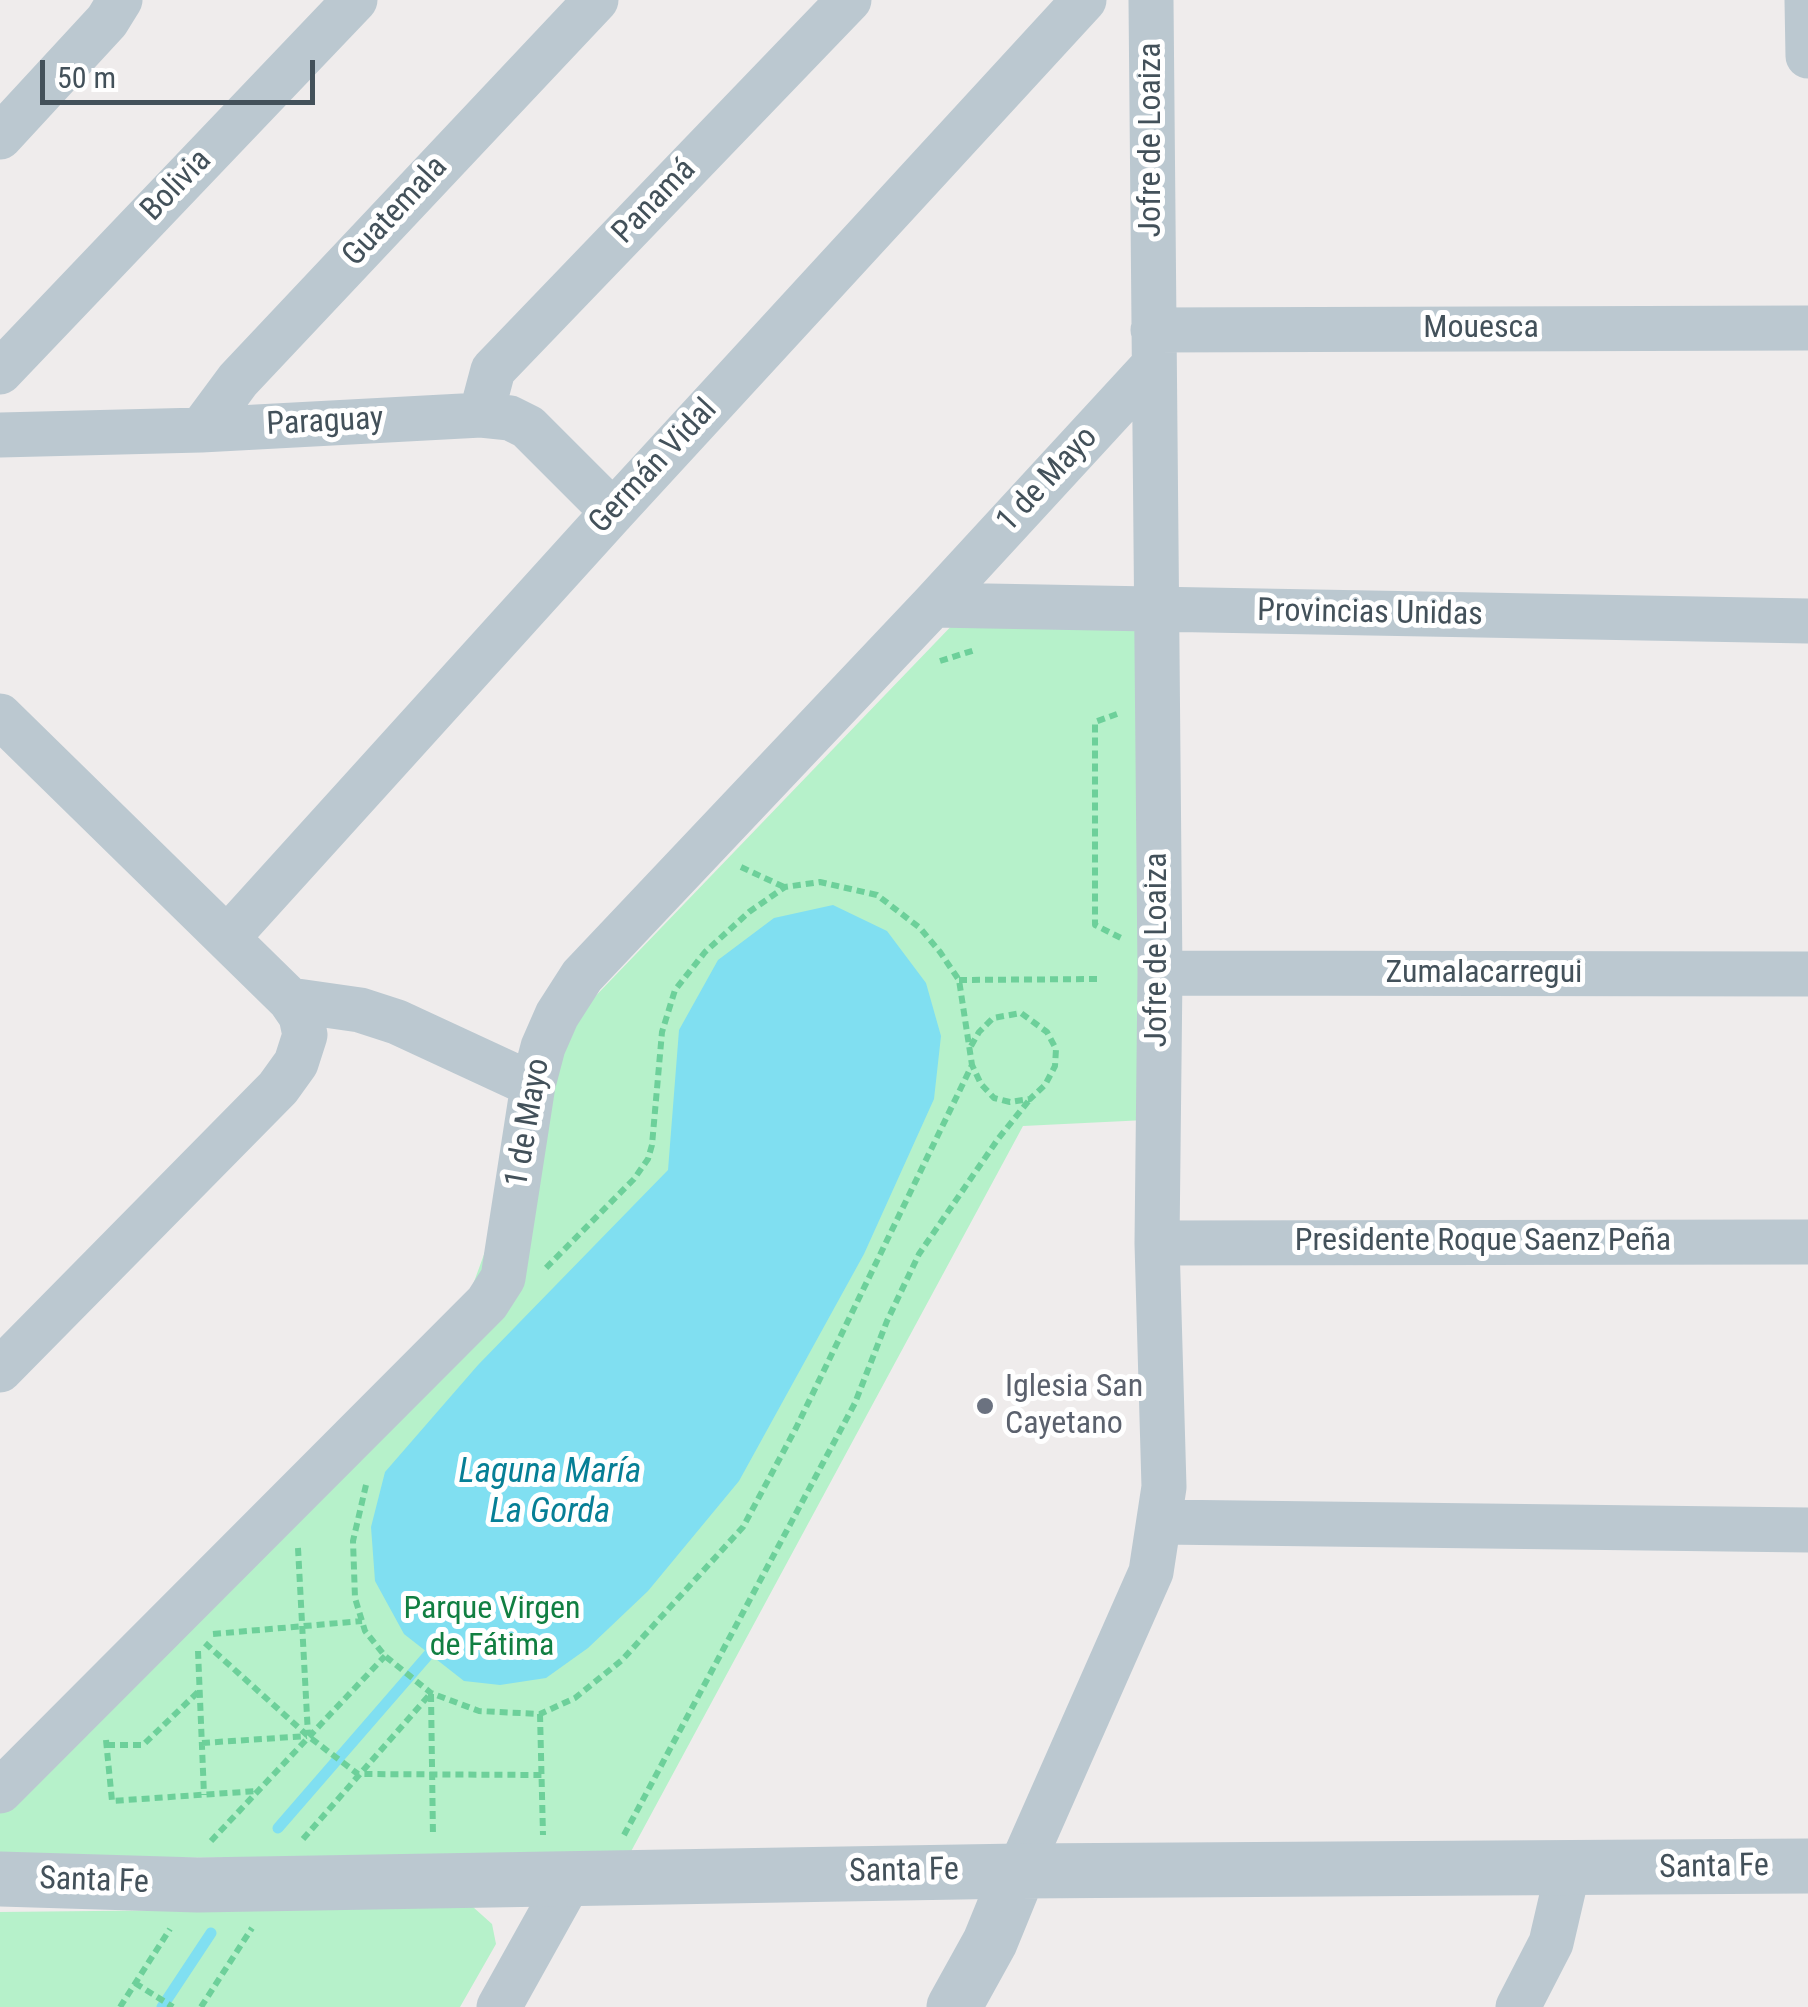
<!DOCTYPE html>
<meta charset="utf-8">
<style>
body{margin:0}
#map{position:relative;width:1808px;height:2007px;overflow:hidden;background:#efecec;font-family:"Roboto Condensed",sans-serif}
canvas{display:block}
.scale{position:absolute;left:40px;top:60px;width:275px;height:45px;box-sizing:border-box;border:5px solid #43515a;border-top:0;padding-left:12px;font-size:30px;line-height:35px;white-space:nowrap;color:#43515a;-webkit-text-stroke:8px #fff;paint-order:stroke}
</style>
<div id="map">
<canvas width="1808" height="2007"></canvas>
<div class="scale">50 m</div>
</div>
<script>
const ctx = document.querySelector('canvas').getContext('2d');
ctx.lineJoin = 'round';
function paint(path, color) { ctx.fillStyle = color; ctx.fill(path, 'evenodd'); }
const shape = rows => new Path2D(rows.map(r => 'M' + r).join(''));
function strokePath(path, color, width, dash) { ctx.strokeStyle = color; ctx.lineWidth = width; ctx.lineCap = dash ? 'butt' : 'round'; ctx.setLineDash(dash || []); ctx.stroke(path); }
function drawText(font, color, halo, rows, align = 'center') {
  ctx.font = font + ' "Roboto Condensed",sans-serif'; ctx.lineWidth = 10; ctx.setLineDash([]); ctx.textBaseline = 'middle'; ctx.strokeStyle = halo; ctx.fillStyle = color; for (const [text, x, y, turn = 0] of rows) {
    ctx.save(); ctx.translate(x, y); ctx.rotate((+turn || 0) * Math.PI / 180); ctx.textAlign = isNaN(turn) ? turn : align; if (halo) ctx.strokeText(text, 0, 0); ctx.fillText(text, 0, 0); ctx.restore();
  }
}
paint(shape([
 [960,617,1141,627,1146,1120,1023,1126,628,1857,0,1858,0,1803,451,1345,545,1087,584,1008],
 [473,1907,492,1924,496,1944,460,2007,0,2007,0,1912]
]), '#b6f1ca');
paint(shape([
 [833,905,887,931,926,983,941,1036,934,1099,864,1254,739,1481,648,1591,588,1648,546,1678,500,1685,464,1681,404,1634,375,1581,371,1527,385,1472,478,1365,668,1170,679,1030,718,960,774,918]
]), '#80dff1');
strokePath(shape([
 [278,1828,429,1654],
 [162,2007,211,1933]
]), '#80dff1', 11);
strokePath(shape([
 [940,661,975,650],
 [1117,714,1095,722,1095,925,1123,939],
 [741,867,784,887],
 [959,980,1097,979],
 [971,1046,979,1032,993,1018,1021,1013,1047,1032,1056,1049,1055,1066,1045,1085,1030,1099,1010,1102,994,1098,981,1084,972,1065],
 [366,1485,353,1541,355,1598,365,1631,385,1656,431,1693,479,1711,540,1714,575,1698,622,1660,743,1527,796,1428,972,1065,959,980,940,952,920,928,877,895,820,882,785,887,749,912,705,952,675,990,662,1032,652,1145,648,1159,634,1179,544,1270],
 [298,1548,308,1735],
 [213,1634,362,1621],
 [205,1643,308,1736,358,1774,543,1775],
 [198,1651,204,1795],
 [431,1694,433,1837],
 [540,1714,543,1835],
 [106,1740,112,1801,257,1791],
 [202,1743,307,1736],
 [107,1745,143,1745,199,1691],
 [624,1835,855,1403,887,1321,919,1254,998,1139,1030,1099],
 [303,1839,431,1693],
 [211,1841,385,1656],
 [135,1983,173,2007],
 [120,2007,170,1929],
 [201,2007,252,1928]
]), '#6dd09a', 6, [8, 5]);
strokePath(shape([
 [1807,0,1808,56],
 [0,137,107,21,120,0],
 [1153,330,1808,328],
 [0,372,355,0],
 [481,415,493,370,849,0],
 [201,430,238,380,596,0],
 [0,435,201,430,481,415,510,418,528,427,613,512],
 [933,605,1808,621],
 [0,716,290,1000,301,1016,305,1035,296,1063,278,1088,0,1370],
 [227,938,613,512,1084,0],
 [1160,973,1808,974],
 [290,1000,360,1010,397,1022,533,1085],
 [1157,1243,1808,1242],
 [1161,1522,1808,1530],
 [0,1791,487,1303,503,1278,533,1085,543,1047,557,1015,582,976,933,605,1154,365],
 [1019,1871,1151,1572,1164,1487,1157,1243,1160,973,1151,0],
 [499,2007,572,1876],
 [1518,2007,1551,1943,1568,1870]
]), '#bbc8d0', 45);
strokePath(shape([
 [0,1879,198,1885,1019,1871,1808,1866],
 [954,2007,990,1942,1019,1871]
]), '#bbc8d0', 55);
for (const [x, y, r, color] of [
 [985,1406,10,"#6b7280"]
]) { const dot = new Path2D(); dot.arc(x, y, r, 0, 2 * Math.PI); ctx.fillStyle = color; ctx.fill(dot); strokePath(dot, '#fff', 4); }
drawText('32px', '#43515a', '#fff', [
 ["Jofre de Loaiza",1152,140,-90],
 ["Bolivia",177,186,-46],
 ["Panamá",655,202,-46],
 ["Guatemala",396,212,-47],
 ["Mouesca",1481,329],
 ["Paraguay",325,423,-3],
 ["Germán Vidal",654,467,-47],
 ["1 de Mayo",1048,480,-47],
 ["Provincias Unidas",1370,614,1],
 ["Jofre de Loaiza",1158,950,-90],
 ["Zumalacarregui",1484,974],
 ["1 de Mayo",529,1123,-80],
 ["Presidente Roque Saenz Peña",1483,1242],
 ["Santa Fe",1714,1868,-1],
 ["Santa Fe",904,1872,-1],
 ["Santa Fe",94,1882,2]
]);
drawText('32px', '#5b616d', '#fff', [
 ["Iglesia San",1005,1388],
 ["Cayetano",1005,1425]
], 'left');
drawText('32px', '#117f42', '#fff', [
 ["Parque Virgen",492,1610],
 ["de Fátima",492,1647]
]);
drawText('italic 35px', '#067f96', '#fff', [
 ["Laguna María",550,1473],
 ["La Gorda",550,1513]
]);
</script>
